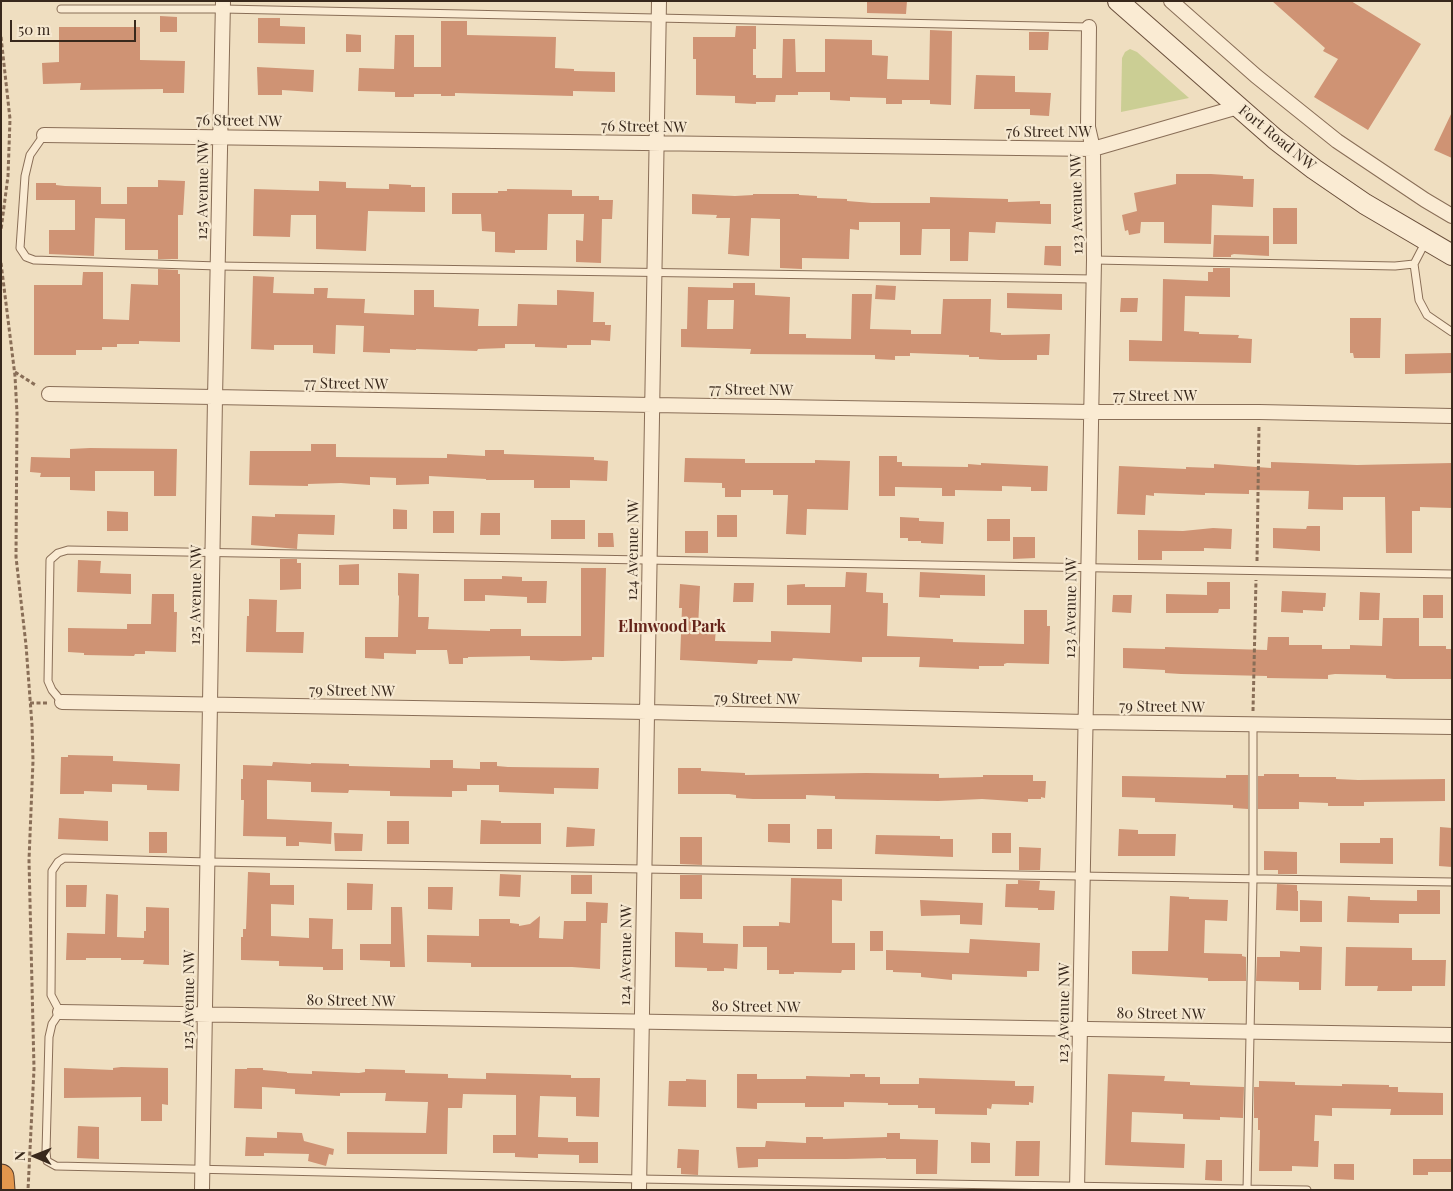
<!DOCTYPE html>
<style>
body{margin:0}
#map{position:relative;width:1453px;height:1191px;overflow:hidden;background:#efdec0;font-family:"Playfair Display",serif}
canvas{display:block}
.frame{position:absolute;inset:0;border:2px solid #38281c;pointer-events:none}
.north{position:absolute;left:10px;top:1131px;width:50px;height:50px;-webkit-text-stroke:4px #f6e8d0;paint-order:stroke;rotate:271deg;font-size:14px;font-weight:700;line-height:20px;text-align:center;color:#38281c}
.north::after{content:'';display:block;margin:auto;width:18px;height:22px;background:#38281c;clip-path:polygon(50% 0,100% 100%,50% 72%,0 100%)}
.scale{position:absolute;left:10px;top:20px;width:126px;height:22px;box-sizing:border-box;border:2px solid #38281c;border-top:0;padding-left:6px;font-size:15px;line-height:18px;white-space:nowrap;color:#38281c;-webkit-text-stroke:4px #f6e8d0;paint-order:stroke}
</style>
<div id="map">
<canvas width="1453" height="1191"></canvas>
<div class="frame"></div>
<div class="north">N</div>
<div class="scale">50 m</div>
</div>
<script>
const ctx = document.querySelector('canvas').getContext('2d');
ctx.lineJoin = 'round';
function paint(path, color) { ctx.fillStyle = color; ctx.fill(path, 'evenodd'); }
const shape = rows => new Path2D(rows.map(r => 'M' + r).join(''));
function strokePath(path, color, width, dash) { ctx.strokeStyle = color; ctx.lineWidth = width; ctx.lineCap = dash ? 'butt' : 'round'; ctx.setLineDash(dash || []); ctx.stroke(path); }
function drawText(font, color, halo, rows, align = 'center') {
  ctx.font = font + ' "Playfair Display",serif'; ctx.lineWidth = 4.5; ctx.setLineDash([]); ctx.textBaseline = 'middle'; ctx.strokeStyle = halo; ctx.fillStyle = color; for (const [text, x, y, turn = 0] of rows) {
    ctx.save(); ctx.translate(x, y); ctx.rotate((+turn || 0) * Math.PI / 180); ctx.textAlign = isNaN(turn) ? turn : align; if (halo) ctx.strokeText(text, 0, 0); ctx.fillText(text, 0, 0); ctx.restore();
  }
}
paint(shape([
 [1130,49,1137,52,1189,98,1121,112,1122,58,1125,52]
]), '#cbce94');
paint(shape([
 [867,1,907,1,906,14,867,13],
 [1272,1,1351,1,1421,44,1368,130,1314,97,1338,59,1323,51,1325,48],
 [160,16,177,17,177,32,160,32],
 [258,18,280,18,280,26,305,27,305,44,258,43],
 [441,21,467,21,467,35,556,37,555,68,574,69,574,71,615,72,615,92,573,91,573,96,455,93,455,96,441,96,441,94,414,94,414,97,395,97,395,92,358,91,359,68,394,69,395,35,414,35,414,67,441,67],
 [736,26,756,26,756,49,753,49,753,75,756,75,756,78,782,78,783,39,795,39,796,72,825,72,825,39,872,40,872,55,888,56,887,79,929,80,930,30,952,31,951,105,930,104,930,100,902,100,902,104,886,104,886,98,850,97,850,101,830,100,830,92,798,92,798,95,776,95,775,102,756,102,756,104,735,103,735,96,696,95,696,59,693,59,693,37,735,37],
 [59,27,140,27,140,60,185,61,184,93,163,93,163,89,80,90,81,83,43,84,42,63,59,62],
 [1029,32,1049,32,1048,50,1029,50],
 [346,34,361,35,361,52,346,52],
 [257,67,314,70,313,92,282,90,282,95,258,95],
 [976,75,1015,76,1015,92,1051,93,1049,116,1030,115,1030,109,974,109],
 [1452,112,1452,158,1434,150],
 [1176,174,1211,174,1243,176,1243,179,1254,179,1253,207,1212,205,1211,244,1164,243,1164,222,1141,222,1140,233,1129,235,1128,230,1125,231,1122,215,1137,211,1134,193,1176,184],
 [158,180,185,181,183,215,178,215,178,259,158,259,158,250,125,250,125,219,95,218,94,256,49,254,49,230,75,230,75,200,36,200,36,183,56,183,56,185,65,186,101,187,101,204,127,204,127,187,158,187],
 [319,181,346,182,346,188,389,189,389,184,411,185,411,187,425,187,425,212,368,211,366,251,316,249,316,215,291,215,290,237,253,236,254,189,319,191],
 [507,189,572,190,572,196,599,196,599,200,613,200,612,219,602,219,601,263,576,262,576,240,583,241,584,214,548,214,547,250,515,250,515,253,495,252,495,232,482,231,481,214,452,214,452,193,498,193,498,191,507,191],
 [692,194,735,196,753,195,753,194,799,194,799,195,817,196,817,198,847,199,847,201,872,203,930,203,930,197,1008,199,1008,202,1040,201,1040,204,1051,204,1051,224,996,222,995,233,969,232,968,261,950,261,950,229,922,229,921,255,900,255,900,222,859,222,859,230,850,229,849,259,802,258,802,269,780,268,780,219,751,218,749,256,728,254,730,218,716,218,717,215,692,214],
 [1273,208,1297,208,1297,244,1273,244],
 [1214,235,1269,236,1269,256,1234,254,1231,255,1231,257,1213,257],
 [1045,246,1061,246,1061,266,1044,265],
 [1213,268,1230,268,1230,297,1185,296,1184,331,1199,332,1199,334,1239,335,1238,338,1252,339,1251,363,1129,361,1129,340,1162,341,1163,279,1208,281,1208,272,1213,272],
 [158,269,178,270,178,274,180,274,180,342,139,341,139,344,117,344,117,347,102,347,102,350,76,350,76,355,34,355,34,285,82,285,83,272,103,272,103,319,129,320,131,284,158,285],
 [253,276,274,277,273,293,314,294,314,288,328,288,327,298,365,299,364,313,414,315,414,290,434,290,434,307,479,309,478,326,517,326,518,304,557,305,557,290,594,292,593,322,605,322,605,325,611,325,610,341,591,340,591,345,567,345,567,348,535,347,535,344,505,344,505,348,478,349,477,351,416,349,416,350,390,349,390,353,363,352,364,326,336,325,335,354,313,353,313,345,274,345,274,350,251,349],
 [733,283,755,283,755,295,790,297,789,334,806,334,806,338,851,339,852,294,872,294,870,329,911,330,911,334,941,334,943,299,991,299,990,332,1001,333,1001,335,1050,334,1049,355,1037,355,1037,360,1000,360,979,359,979,357,969,357,969,355,910,353,910,356,895,356,895,360,875,359,875,355,750,354,751,349,681,347,681,329,687,329,688,287,733,288],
 [708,300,734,300,733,329,707,329],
 [876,285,896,286,895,300,875,299],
 [1007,293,1062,294,1062,310,1007,308],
 [1121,298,1138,298,1137,312,1120,312],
 [1350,318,1381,318,1380,358,1354,358,1353,353,1350,353],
 [1452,353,1452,373,1405,374,1405,354],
 [311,444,336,444,336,457,447,458,447,454,485,456,485,450,504,450,504,454,594,457,594,460,608,461,607,481,570,480,570,488,534,488,534,480,486,480,486,479,429,476,429,484,396,485,396,478,370,477,370,485,341,483,308,484,308,486,249,485,250,451,311,451],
 [90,448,177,449,176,496,154,496,154,471,95,471,95,491,70,490,70,477,40,477,41,473,30,472,31,457,70,458,70,449],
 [879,456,897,456,897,462,902,462,902,466,968,467,968,464,981,465,981,463,1048,466,1047,491,1031,491,1031,487,1002,486,1002,491,955,490,955,496,942,496,942,488,895,487,895,496,879,496],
 [685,458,745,459,745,463,815,463,815,460,850,461,848,510,807,509,806,535,786,534,788,495,773,495,773,490,741,490,741,497,725,497,725,488,722,488,722,483,684,482],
 [1271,462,1357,465,1452,463,1452,508,1420,507,1420,511,1412,511,1412,553,1386,553,1385,497,1343,497,1343,510,1308,509,1309,491,1249,490,1249,494,1205,493,1205,495,1154,493,1154,496,1146,495,1145,515,1117,514,1119,466,1186,469,1186,467,1214,468,1214,464,1271,468],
 [393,509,407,510,407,529,393,529],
 [107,511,128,512,128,531,107,531],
 [433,511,454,511,454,533,433,533],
 [481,513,500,513,500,535,480,535],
 [275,514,335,515,334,535,298,534,297,549,251,545,252,516,275,517],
 [717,515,737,515,737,537,717,537],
 [900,517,919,518,919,521,944,522,943,544,921,543,921,541,908,541,908,538,900,538],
 [987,519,1010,519,1010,541,987,541],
 [551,520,585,520,585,539,551,539],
 [1307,526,1320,526,1320,551,1273,548,1273,528,1306,529],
 [1213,528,1232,529,1231,549,1204,548,1204,551,1162,551,1162,560,1138,560,1138,530,1183,531],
 [685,531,708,531,708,553,685,553],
 [598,533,613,533,614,547,598,547],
 [1013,537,1035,537,1035,558,1013,559],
 [280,559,297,559,297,563,301,563,301,589,280,590],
 [78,560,101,561,100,573,131,574,131,594,77,592],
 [359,564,359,585,339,585,339,565],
 [581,568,606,568,604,657,592,657,592,660,562,661,530,660,530,656,468,657,468,658,463,658,463,664,449,664,447,650,416,650,416,654,384,653,384,659,365,658,365,637,398,637,399,596,398,595,398,573,419,574,418,617,429,617,428,629,490,631,490,629,521,629,521,636,581,636],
 [846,572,867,573,866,592,883,593,883,603,888,603,887,636,953,639,953,642,1024,644,1024,610,1047,610,1047,626,1050,626,1049,664,1007,663,1004,664,1004,666,979,666,979,669,919,667,920,657,862,657,862,662,793,658,792,661,758,660,757,664,680,660,682,608,679,608,680,584,700,586,698,628,716,628,715,641,771,642,771,631,830,633,831,605,787,605,787,585,805,584,805,587,845,587],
 [920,572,985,575,985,596,940,595,940,598,919,597],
 [502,576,522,577,522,581,547,581,546,603,527,603,527,597,485,595,485,601,464,601,464,579,502,579],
 [1207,582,1230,582,1230,609,1219,609,1218,613,1166,613,1166,594,1207,595],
 [734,583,754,583,753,602,733,602],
 [1282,591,1326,593,1325,607,1323,607,1323,611,1303,610,1303,613,1281,612],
 [1360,592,1380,593,1379,620,1359,620],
 [152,594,174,594,174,612,177,612,176,652,145,651,145,654,135,654,134,656,84,655,84,653,68,652,68,628,127,629,127,624,151,624],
 [1113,595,1132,595,1131,613,1112,612],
 [1423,595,1443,595,1443,618,1423,618],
 [249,599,277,600,276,632,304,632,303,653,246,652,247,616,249,616],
 [1383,618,1419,618,1419,646,1446,646,1446,649,1452,649,1452,679,1394,679,1386,678,1386,675,1335,674,1328,675,1328,679,1267,678,1267,676,1181,674,1165,673,1165,670,1123,668,1123,648,1165,649,1165,647,1267,650,1268,637,1289,637,1289,645,1322,645,1322,649,1350,649,1350,645,1382,646],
 [68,755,113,756,113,761,180,764,179,791,147,790,147,785,112,784,112,792,84,791,84,794,60,794,61,757,68,757],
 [430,760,453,760,453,768,480,769,480,762,497,762,497,766,508,767,599,768,598,789,554,788,554,794,499,792,499,785,467,785,467,791,452,791,452,797,390,796,390,791,349,790,348,793,311,792,311,782,267,780,267,819,332,822,331,844,299,842,299,846,286,846,286,837,243,836,244,800,241,800,241,779,243,779,243,765,272,766,273,762,311,764,311,763,349,764,349,766,389,767,430,768],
 [678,768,701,768,701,771,745,773,745,775,866,773,939,774,939,778,983,777,983,775,1033,775,1033,781,1046,781,1045,798,1041,797,1041,799,1028,799,1028,802,982,799,938,801,835,799,835,796,806,795,806,799,753,799,736,798,736,795,729,794,678,794],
 [1264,774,1299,774,1299,777,1336,777,1336,779,1358,780,1445,779,1445,801,1364,802,1364,806,1328,806,1328,803,1299,802,1299,809,1258,809,1258,776,1264,776],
 [1226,775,1248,775,1248,809,1233,808,1233,805,1155,802,1155,798,1122,797,1122,776,1226,778],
 [59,818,108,821,108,841,58,839],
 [481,820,501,821,501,823,541,823,541,844,480,844],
 [387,821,409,821,409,844,387,844],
 [768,824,790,824,790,843,768,842],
 [567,827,595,829,594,846,566,847],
 [1440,827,1452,828,1452,867,1439,866],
 [817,829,832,829,832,849,817,849],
 [1119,829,1138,830,1138,834,1176,834,1175,856,1118,856],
 [149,832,167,832,167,853,149,853],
 [334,833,363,834,362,851,335,851],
 [992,833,1011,833,1011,853,992,853],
 [876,835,940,836,940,839,953,839,953,857,875,854],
 [680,837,702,837,702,865,680,864],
 [1380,838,1393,838,1393,864,1340,863,1340,843,1380,843],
 [1019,847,1041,848,1040,870,1019,870],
 [1264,851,1297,852,1297,874,1278,874,1278,870,1264,870],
 [248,872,270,873,270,885,294,885,294,905,271,904,271,936,309,938,309,918,333,919,332,949,343,949,343,970,323,970,323,967,279,966,279,961,241,960,241,937,243,937,243,929,246,929],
 [500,874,521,875,520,897,499,896],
 [571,875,592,875,592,894,571,894],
 [680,875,702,875,702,899,680,899],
 [791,878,842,879,842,901,832,900,832,943,855,943,855,970,842,970,841,973,794,972,794,974,779,974,779,970,767,970,767,947,743,947,743,926,779,926,779,922,790,923],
 [1018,880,1040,881,1039,890,1055,891,1054,910,1038,910,1038,908,1005,907,1006,884,1018,884],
 [347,883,373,884,372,910,347,910],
 [1277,884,1297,885,1297,891,1298,891,1298,911,1276,910],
 [66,885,87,885,86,907,66,907],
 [428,887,453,887,452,910,428,909],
 [1417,890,1440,890,1440,914,1399,914,1399,923,1347,922,1348,896,1370,897,1370,900,1417,901],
 [106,894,118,895,117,937,144,938,144,931,146,931,146,907,169,908,169,965,143,964,144,960,121,960,121,958,86,958,86,960,66,960,67,933,105,934],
 [1170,896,1189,897,1189,899,1228,900,1227,921,1205,920,1204,953,1242,954,1242,956,1246,957,1246,981,1208,981,1208,978,1132,974,1132,951,1168,951],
 [920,900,983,903,982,925,960,924,960,915,921,916],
 [1300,900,1322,901,1322,922,1300,922],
 [586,902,608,903,607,923,601,923,600,969,572,967,471,967,471,963,427,962,427,935,479,936,479,919,510,919,510,923,519,924,519,926,530,924,540,916,539,938,563,939,564,921,586,921],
 [391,907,402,907,405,967,390,967,390,961,360,960,360,944,391,944],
 [870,931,883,931,883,951,870,951],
 [675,932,703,933,703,943,738,944,737,969,724,968,724,971,707,971,707,968,675,967],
 [970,939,1040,943,1039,971,1027,971,1027,977,952,974,952,980,921,977,921,973,893,972,893,970,886,970,886,950,969,953],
 [1300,946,1322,947,1321,990,1299,990,1299,982,1256,981,1257,957,1280,957,1280,951,1300,952],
 [1346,947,1412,948,1412,960,1446,960,1445,986,1412,986,1412,991,1377,991,1378,986,1345,986],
 [121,1067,168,1068,168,1105,162,1104,162,1121,141,1121,141,1097,64,1098,64,1068,113,1070,113,1068],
 [247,1068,263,1068,263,1070,287,1072,287,1073,312,1074,312,1071,359,1073,365,1072,365,1069,405,1070,405,1073,448,1074,448,1078,486,1079,486,1073,571,1075,571,1078,600,1078,599,1117,576,1116,576,1097,540,1096,538,1137,568,1138,568,1142,598,1142,598,1163,579,1163,579,1155,538,1154,538,1158,515,1157,515,1153,493,1153,493,1135,516,1135,516,1095,463,1094,462,1108,448,1108,447,1154,347,1154,347,1132,426,1133,428,1102,385,1101,386,1093,340,1093,340,1096,295,1094,295,1089,262,1087,262,1109,234,1108,235,1069,247,1069],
 [737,1074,757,1074,757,1079,806,1079,806,1076,850,1077,850,1074,865,1074,865,1077,880,1077,880,1084,919,1084,919,1078,1015,1081,1015,1086,1034,1086,1033,1103,1029,1102,1029,1105,992,1104,991,1109,987,1108,987,1115,935,1114,935,1108,918,1108,918,1105,888,1105,888,1103,844,1102,844,1107,805,1107,805,1103,757,1103,757,1109,737,1108],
 [1108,1074,1165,1076,1164,1081,1190,1082,1190,1085,1244,1087,1243,1118,1220,1117,1220,1120,1183,1119,1183,1114,1132,1112,1131,1142,1185,1144,1184,1168,1105,1165],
 [686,1079,706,1080,706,1107,668,1106,669,1081,686,1081],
 [1259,1081,1295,1082,1295,1085,1342,1086,1342,1084,1389,1085,1389,1087,1398,1087,1398,1092,1443,1093,1443,1115,1390,1115,1391,1109,1332,1108,1332,1116,1315,1115,1314,1141,1319,1141,1318,1167,1292,1166,1292,1171,1259,1171,1260,1130,1258,1130,1258,1118,1254,1118,1254,1087,1259,1087],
 [78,1126,99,1127,99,1159,77,1158],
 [277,1132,302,1133,304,1141,334,1149,333,1155,329,1154,326,1166,308,1161,309,1154,264,1153,264,1156,245,1156,246,1137,277,1138],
 [887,1133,900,1133,900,1139,938,1140,937,1174,916,1174,916,1159,886,1159,886,1158,846,1159,758,1159,758,1167,738,1168,736,1147,765,1147,766,1141,806,1143,806,1137,823,1137,823,1139,887,1137],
 [1016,1141,1040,1141,1039,1176,1015,1176],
 [971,1142,990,1143,990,1163,971,1163],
 [678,1149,699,1150,698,1175,681,1174,681,1168,677,1168],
 [1413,1159,1452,1159,1452,1172,1428,1172,1428,1175,1413,1175],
 [1206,1160,1222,1160,1222,1181,1205,1180],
 [1334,1164,1354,1164,1354,1180,1334,1179]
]), '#cf9374');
const lane = shape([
 [61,9,223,9,1089,27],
 [44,135,30,155,25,176,20,248,26,257,34,260,218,266,1094,279],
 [1426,241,1414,264,1419,300,1427,315,1452,332],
 [1094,260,1395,266,1414,264],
 [62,702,52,690,48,681,50,560,58,553,68,550,1452,574],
 [1247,1190,1253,879,1253,724],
 [1307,1190,639,1179,56,1166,47,1161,46,1152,49,1037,52,1024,60,1012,51,995,52,871,58,862,64,858,208,862,1452,882]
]);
const street = shape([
 [1171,1,1256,76,1337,141,1425,200,1452,216],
 [44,135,1093,149,1238,107],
 [49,394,652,405,1091,412,1259,412,1452,416],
 [62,702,647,712,1086,722,1452,727],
 [60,1012,1452,1035],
 [202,1190,215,398,223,1],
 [639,1190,659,1],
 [1077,1190,1094,260,1093,149,1088,127,1089,27]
]);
const secondary = shape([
 [1118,1,1275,139,1314,169,1365,204,1452,255]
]);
const highway = shape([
 [1,1177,2,1190]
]);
strokePath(lane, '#896e57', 9);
strokePath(street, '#896e57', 16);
strokePath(secondary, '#6a4f3b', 22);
strokePath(highway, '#563d2c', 27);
strokePath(shape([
 [1,37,10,119,8,176,1,230],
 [1,263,15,376,17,413,16,557,26,645,32,725,33,761,29,860,34,1069,28,1190],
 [15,372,37,386],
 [1257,561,1259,425],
 [30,703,47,703],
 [1253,711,1256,580]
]), '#896e57', 3, [4, 2.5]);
strokePath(lane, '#faebd3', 7);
strokePath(street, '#faebd3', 14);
strokePath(secondary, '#faebd3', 20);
strokePath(highway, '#e2964d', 25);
drawText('15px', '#38281c', '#f6e8d0', [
 ["76 Street NW",239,121,1],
 ["76 Street NW",644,127,1],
 ["76 Street NW",1049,132],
 ["Fort Road NW",1277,138,39],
 ["125 Avenue NW",203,190,-89],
 ["123 Avenue NW",1077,204,-91],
 ["77 Street NW",346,384,1],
 ["77 Street NW",751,390,1],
 ["77 Street NW",1155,396],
 ["124 Avenue NW",633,550,-89],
 ["125 Avenue NW",196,595,-89],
 ["123 Avenue NW",1071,608,-89],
 ["79 Street NW",352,691,1],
 ["79 Street NW",757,699,1],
 ["79 Street NW",1162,707,1],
 ["124 Avenue NW",626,955,-89],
 ["125 Avenue NW",189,1000,-89],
 ["80 Street NW",351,1001,1],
 ["80 Street NW",756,1007,1],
 ["123 Avenue NW",1064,1013,-89],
 ["80 Street NW",1161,1014,1]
]);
drawText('bold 16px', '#66241a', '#f6e8d0', [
 ["Elmwood Park",672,627]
]);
</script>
